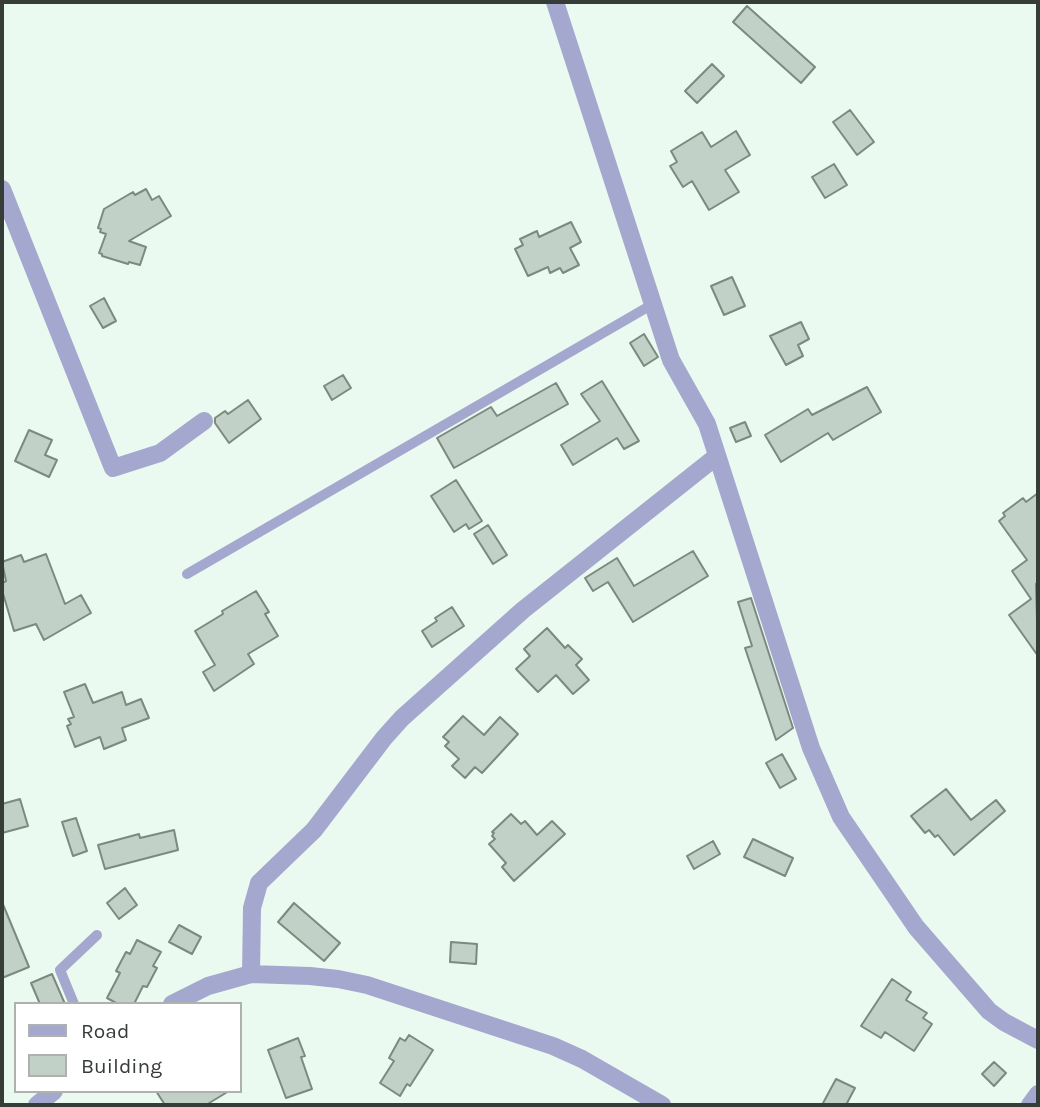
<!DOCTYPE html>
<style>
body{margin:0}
#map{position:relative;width:1040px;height:1107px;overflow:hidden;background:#eafaf0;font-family:Karla,sans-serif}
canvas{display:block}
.frame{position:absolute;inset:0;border:4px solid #363c38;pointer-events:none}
.legend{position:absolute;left:14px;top:1002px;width:228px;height:91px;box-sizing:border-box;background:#fff;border:2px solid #afb1af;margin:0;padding:9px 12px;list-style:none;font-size:21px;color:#363c38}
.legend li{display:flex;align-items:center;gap:14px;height:35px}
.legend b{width:35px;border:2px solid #afb1af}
</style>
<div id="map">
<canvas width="1040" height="1107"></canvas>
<div class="frame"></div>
<ul class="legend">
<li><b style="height:9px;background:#a4a8ce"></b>Road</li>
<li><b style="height:19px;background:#c2d1c7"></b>Building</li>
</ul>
</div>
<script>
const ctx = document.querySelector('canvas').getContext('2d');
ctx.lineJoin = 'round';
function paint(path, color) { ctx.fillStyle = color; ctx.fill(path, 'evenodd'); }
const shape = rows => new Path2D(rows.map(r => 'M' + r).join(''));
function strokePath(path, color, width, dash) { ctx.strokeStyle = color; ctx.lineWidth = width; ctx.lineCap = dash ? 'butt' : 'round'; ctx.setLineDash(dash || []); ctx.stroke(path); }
const building = shape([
 [747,6,815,67,801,83,733,22,747,6],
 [712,64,724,76,697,103,685,91,712,64],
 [850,110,874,142,857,155,833,122,850,110],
 [736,131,750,155,725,170,739,192,709,210,692,181,683,187,670,166,677,162,671,151,702,132,711,147,736,131],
 [834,164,847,185,825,198,812,177,834,164],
 [146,189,152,200,159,196,171,216,129,241,146,247,140,265,129,262,128,264,102,256,102,254,99,253,106,234,100,232,101,229,98,228,104,209,133,192,135,195,146,189],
 [571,222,581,242,570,248,579,265,563,273,560,268,550,273,548,267,528,276,515,249,523,245,520,239,537,231,539,237,571,222],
 [732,277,745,306,724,315,711,286,732,277],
 [104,298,116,321,103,328,90,306,104,298],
 [801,322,809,339,798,345,803,356,786,365,770,336,801,322],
 [644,334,658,357,644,366,630,343,644,334],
 [343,375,351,388,332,400,324,386,343,375],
 [602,381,639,441,624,449,617,438,573,465,561,445,600,421,581,394,602,381],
 [556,383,568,404,454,468,437,438,491,407,497,416,556,383],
 [867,387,881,412,833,440,828,433,781,462,765,435,808,409,812,415,867,387],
 [248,400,261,419,229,443,215,423,215,418,225,411,228,414,248,400],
 [745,422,751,436,736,442,730,428,745,422],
 [29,430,52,440,45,455,57,460,49,477,15,461,29,430],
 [456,480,482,521,469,529,466,524,454,532,431,496,456,480],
 [1038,493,1038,582,1036,584,1038,656,1009,615,1031,599,1012,571,1027,560,999,521,1005,516,1003,513,1023,498,1026,502,1038,493],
 [488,525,507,555,493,564,474,534,488,525],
 [693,551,708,576,633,622,608,582,593,591,585,578,617,558,634,586,693,551],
 [46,554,65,604,81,595,91,613,44,640,36,624,14,631,2,590,2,583,6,581,2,562,21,555,24,562,46,554],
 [256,591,269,612,265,614,278,636,248,654,254,664,214,691,203,672,215,665,195,631,223,614,222,611,256,591],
 [751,598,793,728,776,740,745,648,752,646,738,602,751,598],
 [452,607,464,626,432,647,422,631,437,621,435,618,452,607],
 [547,628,565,648,568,645,582,659,576,665,589,680,573,694,556,675,538,692,516,669,530,656,524,649,547,628],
 [85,684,93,703,122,692,126,705,141,699,149,718,122,728,126,740,104,749,100,737,75,747,67,726,71,724,68,719,74,717,64,692,85,684],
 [463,716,484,735,500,717,518,734,482,773,475,767,465,778,452,766,459,759,445,746,449,742,443,737,463,716],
 [782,754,796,779,780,788,766,763,782,754],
 [946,789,971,820,996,800,1005,811,954,855,938,835,935,837,929,830,925,833,911,816,946,789],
 [20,799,28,826,2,833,2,804,20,799],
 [511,814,521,824,525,821,537,835,552,821,565,834,514,881,502,867,506,863,489,844,495,839,492,836,494,833,492,832,511,814],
 [76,818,87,851,73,856,62,822,76,818],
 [174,830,178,850,105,869,98,845,139,834,140,838,174,830],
 [753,839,793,858,785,876,744,857,753,839],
 [713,841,720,854,694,869,687,856,713,841],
 [125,888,137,905,119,919,107,903,125,888],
 [2,902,29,967,2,978,2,902],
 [294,903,340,943,324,961,278,922,294,903],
 [179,925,201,937,192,954,169,942,179,925],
 [137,940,161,952,153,966,157,968,147,987,143,986,134,1004,118,1004,107,998,120,973,116,971,126,952,130,954,137,940],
 [451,942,477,944,476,964,450,962,451,942],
 [52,974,65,1004,40,1004,31,983,52,974],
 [892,979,911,992,906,1000,927,1013,923,1018,932,1024,914,1051,885,1032,881,1038,861,1026,892,979],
 [409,1035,433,1050,410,1086,407,1084,400,1096,380,1083,394,1061,389,1058,400,1038,405,1041,409,1035],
 [298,1038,305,1056,301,1057,312,1089,286,1098,268,1050,298,1038],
 [994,1062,1006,1073,994,1086,982,1074,994,1062],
 [836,1079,855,1088,846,1105,822,1105,836,1079],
 [156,1091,229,1091,206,1105,165,1105,156,1091]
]);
paint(building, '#c2d1c7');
strokePath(building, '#7b897f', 2);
strokePath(shape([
 [187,574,653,304],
 [74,1004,60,970,97,935]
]), '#a4a8ce', 10);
strokePath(shape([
 [555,2,671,360,707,424,811,748,841,817,916,927,989,1011,1004,1022,1038,1040],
 [2,189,113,468,160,453,204,421],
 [251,974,252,908,259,883,314,830,384,738,402,718,523,610,717,456],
 [172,1004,208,986,251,974,310,976,338,979,367,985,553,1046,582,1059,662,1105],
 [37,1105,54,1091],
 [1030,1105,1038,1094]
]), '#a4a8ce', 18);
</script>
